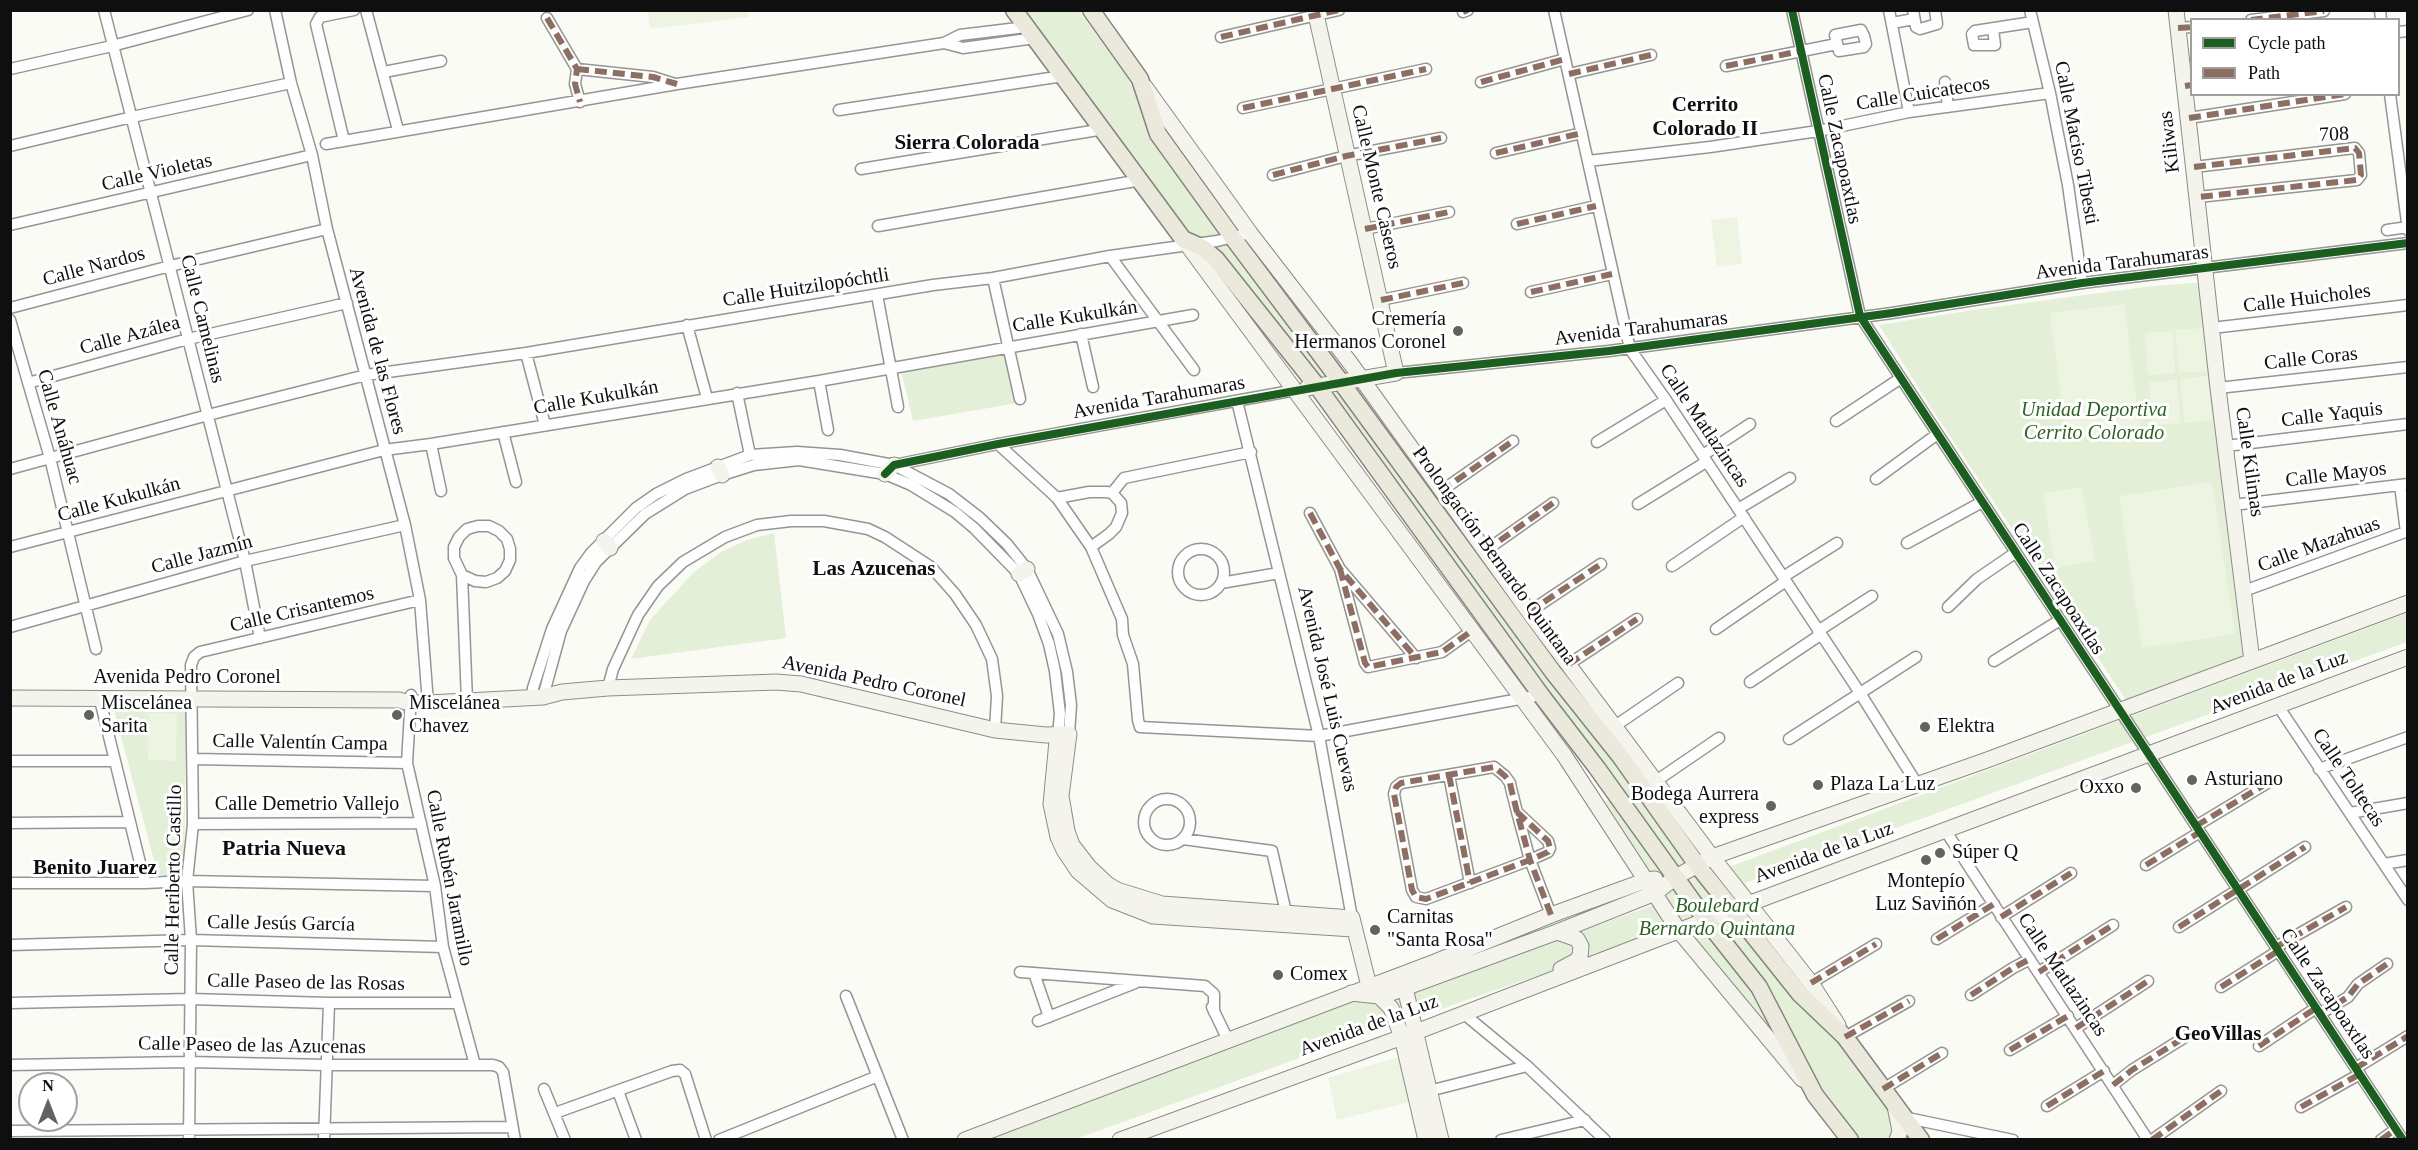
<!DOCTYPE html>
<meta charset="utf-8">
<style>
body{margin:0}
#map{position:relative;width:2418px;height:1150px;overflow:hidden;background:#fbfbf6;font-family:Georgia,serif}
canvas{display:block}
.frame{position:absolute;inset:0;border:12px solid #0f0f0f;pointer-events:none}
.legend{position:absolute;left:2190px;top:18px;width:210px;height:78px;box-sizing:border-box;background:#fff;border:2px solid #9f9f9f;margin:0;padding:8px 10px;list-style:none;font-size:18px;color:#0f0f0f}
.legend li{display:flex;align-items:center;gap:12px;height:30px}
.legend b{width:30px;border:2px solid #9f9f9f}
.north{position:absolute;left:18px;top:1072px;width:60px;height:60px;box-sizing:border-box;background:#fff;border:2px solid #9f9f9f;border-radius:50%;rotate:0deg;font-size:16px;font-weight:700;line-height:24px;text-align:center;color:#0f0f0f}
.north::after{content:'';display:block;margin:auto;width:21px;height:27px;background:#626260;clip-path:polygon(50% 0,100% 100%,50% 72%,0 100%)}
</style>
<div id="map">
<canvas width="2418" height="1150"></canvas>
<div class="frame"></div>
<ul class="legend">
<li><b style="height:8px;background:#1b5e20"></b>Cycle path</li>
<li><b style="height:8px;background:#8d6e63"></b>Path</li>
</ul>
<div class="north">N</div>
</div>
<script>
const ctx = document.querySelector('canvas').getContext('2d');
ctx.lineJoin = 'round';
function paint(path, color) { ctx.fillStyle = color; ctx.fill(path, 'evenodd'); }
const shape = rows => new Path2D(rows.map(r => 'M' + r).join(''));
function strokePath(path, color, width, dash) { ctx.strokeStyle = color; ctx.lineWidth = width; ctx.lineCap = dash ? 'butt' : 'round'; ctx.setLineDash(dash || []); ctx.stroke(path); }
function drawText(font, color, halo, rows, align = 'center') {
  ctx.font = font + ' Georgia,serif'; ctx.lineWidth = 6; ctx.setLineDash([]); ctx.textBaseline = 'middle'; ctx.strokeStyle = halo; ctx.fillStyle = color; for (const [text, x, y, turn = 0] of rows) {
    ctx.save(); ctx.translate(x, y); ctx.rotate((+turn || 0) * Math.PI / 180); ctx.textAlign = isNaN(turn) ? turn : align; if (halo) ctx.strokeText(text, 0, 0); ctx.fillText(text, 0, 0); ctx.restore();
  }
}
paint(shape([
 [1024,11,1079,11,1705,876,2407,613,2407,642,1745,883,1921,1139,1851,1139,1672,929,1294,1060,1076,1139,976,1140,1351,999,1387,1003,1656,904,1605,801,1616,800,1462,573,1190,236],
 [2203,282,2250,655,2126,700,1930,406,1879,325,1980,309,2145,287],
 [1006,352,1018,403,913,421,901,370],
 [774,533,786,638,631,659,650,620,693,573,721,552,747,540],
 [114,710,186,710,184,875,158,875]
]), '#e4efd7');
paint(shape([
 [648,11,748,11,749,17,650,29],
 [1737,217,1742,264,1717,267,1711,220],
 [2124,304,2140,429,2066,439,2050,313],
 [2204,328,2207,371,2179,373,2175,330],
 [2173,331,2175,373,2148,375,2145,333],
 [2208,376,2212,420,2184,423,2180,379],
 [2177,380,2181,423,2152,425,2149,382],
 [2212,482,2235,634,2142,648,2119,496],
 [2082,487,2095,561,2055,568,2043,493],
 [149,713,177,714,176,761,148,760],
 [1399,1057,1410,1102,1337,1120,1328,1078]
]), '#edf4e1');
const street = shape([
 [104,10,245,561,260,638],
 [275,10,291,83,312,155,327,229,405,525,420,600,428,703],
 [366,10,398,130],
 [1554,10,1630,349,1666,400,1860,693,1917,784],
 [1792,10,1860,316,2403,1140],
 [1889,10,1909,112],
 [1913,10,1916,27,1920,29,1937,24,1935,10],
 [2030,10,2050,93,2068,185,2082,283],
 [2380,10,2381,20],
 [1463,12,1468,10],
 [547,18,577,69,575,84,580,102],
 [2251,20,2324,11],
 [1892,23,1914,19],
 [2178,28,2192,27],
 [1993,29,1995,45,1974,45,1972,34,1975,31,2033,22],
 [1861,30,1864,36,1866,44,1864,47,1839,51,1835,35,1861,30],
 [2398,32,2408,31],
 [1221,37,1339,10],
 [944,43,963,48,1035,38],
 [1726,66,1837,44],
 [10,69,112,46,248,10],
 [577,69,653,77,675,84],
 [384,72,441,61],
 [1569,74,1651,55],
 [1481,82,1565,59],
 [1945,82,1948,107],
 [2390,94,2408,230],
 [1243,108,1426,69],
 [839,110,1063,76],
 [2189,118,2345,94],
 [344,141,316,24,320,17,354,10],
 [326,144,677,84,944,43,960,35,1026,27],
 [10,146,132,117,291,83],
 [1496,153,1582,133],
 [1588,161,1710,147,1818,131,1909,112,2050,93],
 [2194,167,2355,148,2359,153,2361,175,2357,180,2198,197],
 [861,169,1104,129],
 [1273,175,1346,156,1441,138],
 [1517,224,1596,206],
 [10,225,312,155],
 [878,226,1141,180],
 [1365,229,1449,212],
 [2387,230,2408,227],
 [1110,256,1194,370],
 [993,278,1020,399],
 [1531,292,1612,274],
 [877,295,898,407],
 [1381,300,1463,283],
 [10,308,170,266,327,229],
 [10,320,50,458,96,649],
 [687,325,707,398],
 [2212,328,2408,305],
 [1081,334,1093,387],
 [526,353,545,425],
 [1396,373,1609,351,1892,313,2082,283,2408,243],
 [819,381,828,430],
 [28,383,188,339,347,303],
 [2218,388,2408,367],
 [737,393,750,455],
 [1237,401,1319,736,1352,918],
 [1836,421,1901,378],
 [503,432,516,482],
 [1597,442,1666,400],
 [431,444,441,491],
 [998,444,1057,498,1091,547,1122,619,1123,635,1133,664,1138,720,1140,727,1319,736,1541,695],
 [2226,446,2408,424],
 [1703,455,1750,424],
 [894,465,998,444,1296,390],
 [10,469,208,415,366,375,526,353,933,285,993,278,1110,256,1217,241,1250,233],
 [1876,479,1936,435],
 [2400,485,2406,532],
 [1441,491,1513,441],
 [1112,493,1124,478,1251,452],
 [1057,498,1089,492,1106,492,1112,493,1121,503,1122,513,1116,527,1109,534,1091,547],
 [1638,504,1706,462],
 [2233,505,2408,484],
 [1738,509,1790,478],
 [1310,513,1340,569,1416,658],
 [1907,543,1982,502],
 [10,547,384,450,431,444,819,381,1193,315],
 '1178 572a23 23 0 1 1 46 0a23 23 0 1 1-46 0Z',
 [1485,551,1553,503],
 [1672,566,1744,517],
 [1340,569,1365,663,1368,667,1442,652,1473,630],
 [462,575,475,581,486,582,497,578,505,571,510,560,510,549,507,539,499,531,489,526,478,526,467,529,459,537,454,547,454,558,462,575,467,701],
 [1783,577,1837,543],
 [1221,583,1279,573],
 [2244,591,2408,531],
 [1948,607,1977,579,2015,553],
 [1529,612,1601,564],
 [10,627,245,561,405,525],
 [1716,629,1786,581],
 [1818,631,1872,596],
 [1994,661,2060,620],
 [1569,664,1637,619],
 [1750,682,1820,635],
 [608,688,613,669,638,615,658,586,683,562,725,537,757,525,791,521,824,521,868,529,885,537,931,567,955,594,976,625,992,659,997,696,995,730],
 [411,695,407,763,435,886,443,947,475,1065],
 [543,697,561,631,584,581,596,562,645,514,685,489,722,475,754,465,799,460,885,474,911,485,955,512,974,528,1019,574,1038,614,1049,644,1055,671,1060,714,1058,735],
 [532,698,533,688,552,629,580,568,591,553,636,508,656,494,686,479,750,455,797,452,840,455,894,465,949,494,980,518,1007,544,1027,569,1058,634,1067,672,1071,705,1069,734],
 [100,700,145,883],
 [2278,706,2408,900],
 [1615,726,1678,683],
 [1789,739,1916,657],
 [193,759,407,763],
 [10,761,115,761],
 [2319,769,2408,737],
 [1449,775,1470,883],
 [1656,781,1719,738],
 '1144 822a23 23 0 1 1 46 0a23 23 0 1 1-46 0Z',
 [1517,812,1548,841,1550,848,1548,852,1530,860,1426,899,1416,897,1412,890,1394,794,1396,787,1401,783,1494,767,1505,776,1510,783,1511,788,1517,812,1530,860,1551,915],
 [2350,813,2408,803],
 [10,823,129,822],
 [193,824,421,823],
 [2196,826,2269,782],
 [1945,830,2148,1140],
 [1183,839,1272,851,1287,917],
 [2384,864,2408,860],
 [2146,865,2200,832],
 [10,883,145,883,187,881,435,886],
 [2001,917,2071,873],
 [2179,927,2305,847],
 [1937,939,1994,904],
 [10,945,191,940,443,947],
 [2276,947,2346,907],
 [1020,972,1205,986,1214,994,1214,1012],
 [2039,972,2113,925],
 [1034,973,1049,1017],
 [1811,983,1876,944],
 [2221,987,2278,951],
 [1971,995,2013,968,2030,959],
 [846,996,903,1140],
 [10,1003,190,999,329,1003,456,1003],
 [1212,1007,1228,1040],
 [1464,1014,1527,1066,1605,1140],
 [2320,1014,2348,997,2358,984,2387,964],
 [1038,1021,1135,983],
 [2076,1028,2148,981],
 [1845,1037,1909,1001],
 [2259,1046,2316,1008],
 [2010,1050,2068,1016],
 [10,1065,189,1062,326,1065,493,1065,499,1067,503,1072,515,1140],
 [2356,1068,2408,1036],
 [2113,1085,2132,1070,2190,1034],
 [544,1089,565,1140],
 [1883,1089,1942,1053],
 [618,1091,636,1140],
 [1429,1091,1527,1066],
 [2047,1106,2104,1071],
 [2301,1107,2360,1074],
 [555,1113,672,1071,680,1070,685,1074,706,1140],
 [1903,1117,2013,1140],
 [10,1131,512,1127],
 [189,1140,191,940,187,881,193,824,191,665,194,657,200,652,420,600],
 [324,1140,329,1003],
 [719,1140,878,1076],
 [1501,1140,1585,1120],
 [2152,1140,2221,1091],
 [2381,1140,2396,1129]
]);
const secondary = shape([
 [2176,10,2218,388,2252,661],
 [1145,87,1250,233,1351,364,1529,612,1712,857,1811,983,1838,1025],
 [1183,239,1564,755,1679,931,1802,1079],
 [1307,388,1396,373,1315,10],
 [718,467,722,475],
 [885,474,894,465],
 [604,541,610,548],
 [1019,574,1027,569],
 [10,698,399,700,410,703,428,703,543,697,562,692,608,688,776,682,801,684,995,730,1046,735,1069,734,1061,796,1067,831,1072,845,1089,867,1107,884,1117,890,1162,904,1352,918,1369,986],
 [1057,741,1051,804,1058,837,1064,850,1078,871,1112,900,1153,916,1353,929],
 [1557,932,1577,939,1581,946,1580,957,1576,961,1561,969],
 [1405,988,1441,1140],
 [1373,990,1391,1008,1402,1037,1426,1140],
 [1351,993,1379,996,1391,993,1557,932,1655,893,1676,877,1712,857,1987,760,2408,603],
 [1895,1106,1900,1131,1897,1140],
 [965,1140,1435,962,1551,915,1647,880,1655,879],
 [1120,1140,1416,1032,1748,904,2408,657]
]);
const primary = shape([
 [1014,10,1183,239,1203,248,1216,259,1317,386,1541,695,1597,768,1706,920,1759,987,1815,1095,1850,1140],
 [1091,10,1140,79,1158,134,1233,238,1341,382,1553,672,1620,756,1698,866,1800,994,1845,1037,1921,1140]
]);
strokePath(street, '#959593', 13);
strokePath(secondary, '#8c8c8a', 17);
strokePath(primary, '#838380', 19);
strokePath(street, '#fefefe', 10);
strokePath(secondary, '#f4f4ec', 15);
strokePath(primary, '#ebe8dc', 16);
strokePath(shape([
 [1463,12,1468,10],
 [547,18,577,69,575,84,580,102],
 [2251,20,2324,11],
 [2178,28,2192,27],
 [1221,37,1339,10],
 [1726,66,1801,51],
 [577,69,653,77,677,84],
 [1569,74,1651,55],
 [1481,82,1565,59],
 [2185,86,2192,85],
 [1243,108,1426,69],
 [2189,118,2345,94],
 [1496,153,1582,133],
 [2194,167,2355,148,2359,153,2361,175,2357,180,2198,197],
 [1273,175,1346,156,1441,138],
 [1517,224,1596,206],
 [1365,229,1449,212],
 [1531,292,1612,274],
 [1381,300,1463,283],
 [1441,491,1513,441],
 [1310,513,1340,569,1416,658],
 [1485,551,1553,503],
 [1340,569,1365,663,1368,667,1442,652,1473,630],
 [1529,612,1601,564],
 [1569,664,1637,619],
 [1449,775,1470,883],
 [1517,812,1548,841,1550,848,1548,852,1530,860,1426,899,1416,897,1412,890,1394,794,1396,787,1401,783,1494,767,1505,776,1510,783,1511,788,1517,812,1530,860,1551,915],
 [2196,826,2269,782],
 [2146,865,2200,832],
 [2001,917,2071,873],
 [2179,927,2305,847],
 [1937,939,1994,904],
 [2276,947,2346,907],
 [2039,972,2113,925],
 [1811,983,1876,944],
 [2221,987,2278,951],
 [1971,995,2013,968,2030,959],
 [2320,1014,2348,997,2358,984,2387,964],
 [2076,1028,2148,981],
 [1845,1037,1909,1001],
 [2259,1046,2316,1008],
 [2010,1050,2068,1016],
 [2356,1068,2408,1036],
 [2113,1085,2132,1070,2190,1034],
 [1883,1089,1942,1053],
 [2047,1106,2104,1071],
 [2301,1107,2360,1074],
 [2152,1140,2221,1091],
 [2381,1140,2396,1129]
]), '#8d6e63', 6, [12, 6]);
strokePath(shape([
 [1792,10,1860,316,2403,1140],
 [885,474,894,465,998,444,1396,373,1609,351,1892,313,2082,283,2408,243]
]), '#1b5e20', 8);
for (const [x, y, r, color] of [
 [1458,331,6,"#626260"],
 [89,715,6,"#626260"],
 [397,715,6,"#626260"],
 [1925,727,6,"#626260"],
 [2192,780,6,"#626260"],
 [1818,785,6,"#626260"],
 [2136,788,6,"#626260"],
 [1771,806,6,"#626260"],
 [1940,853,6,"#626260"],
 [1926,860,6,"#626260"],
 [1375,930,6,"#626260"],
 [1278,975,6,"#626260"]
]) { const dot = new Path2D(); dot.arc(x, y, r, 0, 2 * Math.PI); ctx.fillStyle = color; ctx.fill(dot); strokePath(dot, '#fff', 2); }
drawText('20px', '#0f0f0f', '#fff', [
 ["Calle Cuicatecos",1923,94,-9],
 ["708",2334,135,-2],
 ["Kiliwas",2170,142,-97],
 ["Calle Maciso Tibesti",2076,143,79],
 ["Calle Zacapoaxtlas",1839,149,78],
 ["Calle Violetas",157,173,-13],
 ["Calle Monte Caseros",1376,187,77],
 ["Avenida Tarahumaras",2122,263,-7],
 ["Calle Nardos",94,267,-15],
 ["Calle Huitzilopóchtli",806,288,-9],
 ["Calle Huicholes",2307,299,-7],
 ["Calle Kukulkán",1075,317,-9],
 ["Calle Camelinas",202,319,76],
 ["Avenida Tarahumaras",1641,329,-7],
 ["Calle Azálea",130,336,-15],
 ["Avenida de las Flores",377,351,75],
 ["Calle Coras",2311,359,-6],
 ["Calle Kukulkán",596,398,-10],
 ["Avenida Tarahumaras",1159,398,-10],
 ["Calle Yaquis",2332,415,-7],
 ["Calle Matlazincas",1704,426,56],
 ["Calle Anáhuac",59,427,74],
 ["Calle Kilimas",2249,462,82],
 ["Calle Mayos",2336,475,-7],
 ["Calle Kukulkán",119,500,-15],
 ["Calle Mazahuas",2319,545,-20],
 ["Calle Jazmín",202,555,-15],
 ["Prolongación Bernardo Quintana",1494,556,54],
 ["Calle Zacapoaxtlas",2058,589,57],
 ["Calle Crisantemos",302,610,-13],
 ["Avenida Pedro Coronel",187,678],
 ["Avenida Pedro Coronel",874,682,12],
 ["Avenida de la Luz",2279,683,-21],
 ["Avenida José Luis Cuevas",1327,689,77],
 ["Calle Valentín Campa",300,743,1],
 ["Calle Toltecas",2348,778,56],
 ["Calle Demetrio Vallejo",307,805],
 ["Avenida de la Luz",1824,853,-20],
 ["Calle Rubén Jaramillo",449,878,79],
 ["Calle Heriberto Castillo",174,880,-89],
 ["Calle Jesús García",281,924,1],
 ["Calle Matlazincas",2062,975,56],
 ["Calle Paseo de las Rosas",306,983,1],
 ["Calle Zacapoaxtlas",2327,994,56],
 ["Avenida de la Luz",1369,1026,-20],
 ["Calle Paseo de las Azucenas",252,1046,1]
]);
drawText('20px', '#0f0f0f', '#fff', [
 ["Cremería",1446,320,"right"],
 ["Hermanos Coronel",1446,343,"right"],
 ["Miscelánea",101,704],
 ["Sarita",101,727],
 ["Miscelánea",409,704],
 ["Chavez",409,727],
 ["Elektra",1937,727],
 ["Asturiano",2204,780],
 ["Plaza La Luz",1830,785],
 ["Oxxo",2124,788,"right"],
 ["Bodega Aurrera",1759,795,"right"],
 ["express",1759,818,"right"],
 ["Súper Q",1952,853],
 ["Montepío",1926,882,"center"],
 ["Luz Saviñón",1926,905,"center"],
 ["Carnitas",1387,918],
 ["\"Santa Rosa\"",1387,941],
 ["Comex",1290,975]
], 'left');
drawText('italic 20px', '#2e6224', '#fff', [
 ["Unidad Deportiva",2094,411],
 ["Cerrito Colorado",2094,434],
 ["Boulebard",1717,907],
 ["Bernardo Quintana",1717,930]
]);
drawText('bold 21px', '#0f0f0f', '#fff', [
 ["Cerrito",1705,106],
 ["Colorado II",1705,130],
 ["Sierra Colorada",967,144],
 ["Las Azucenas",874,570],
 ["Benito Juarez",95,869],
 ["GeoVillas",2218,1035]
]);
drawText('bold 22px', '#0f0f0f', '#fff', [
 ["Patria Nueva",284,849]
]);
</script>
